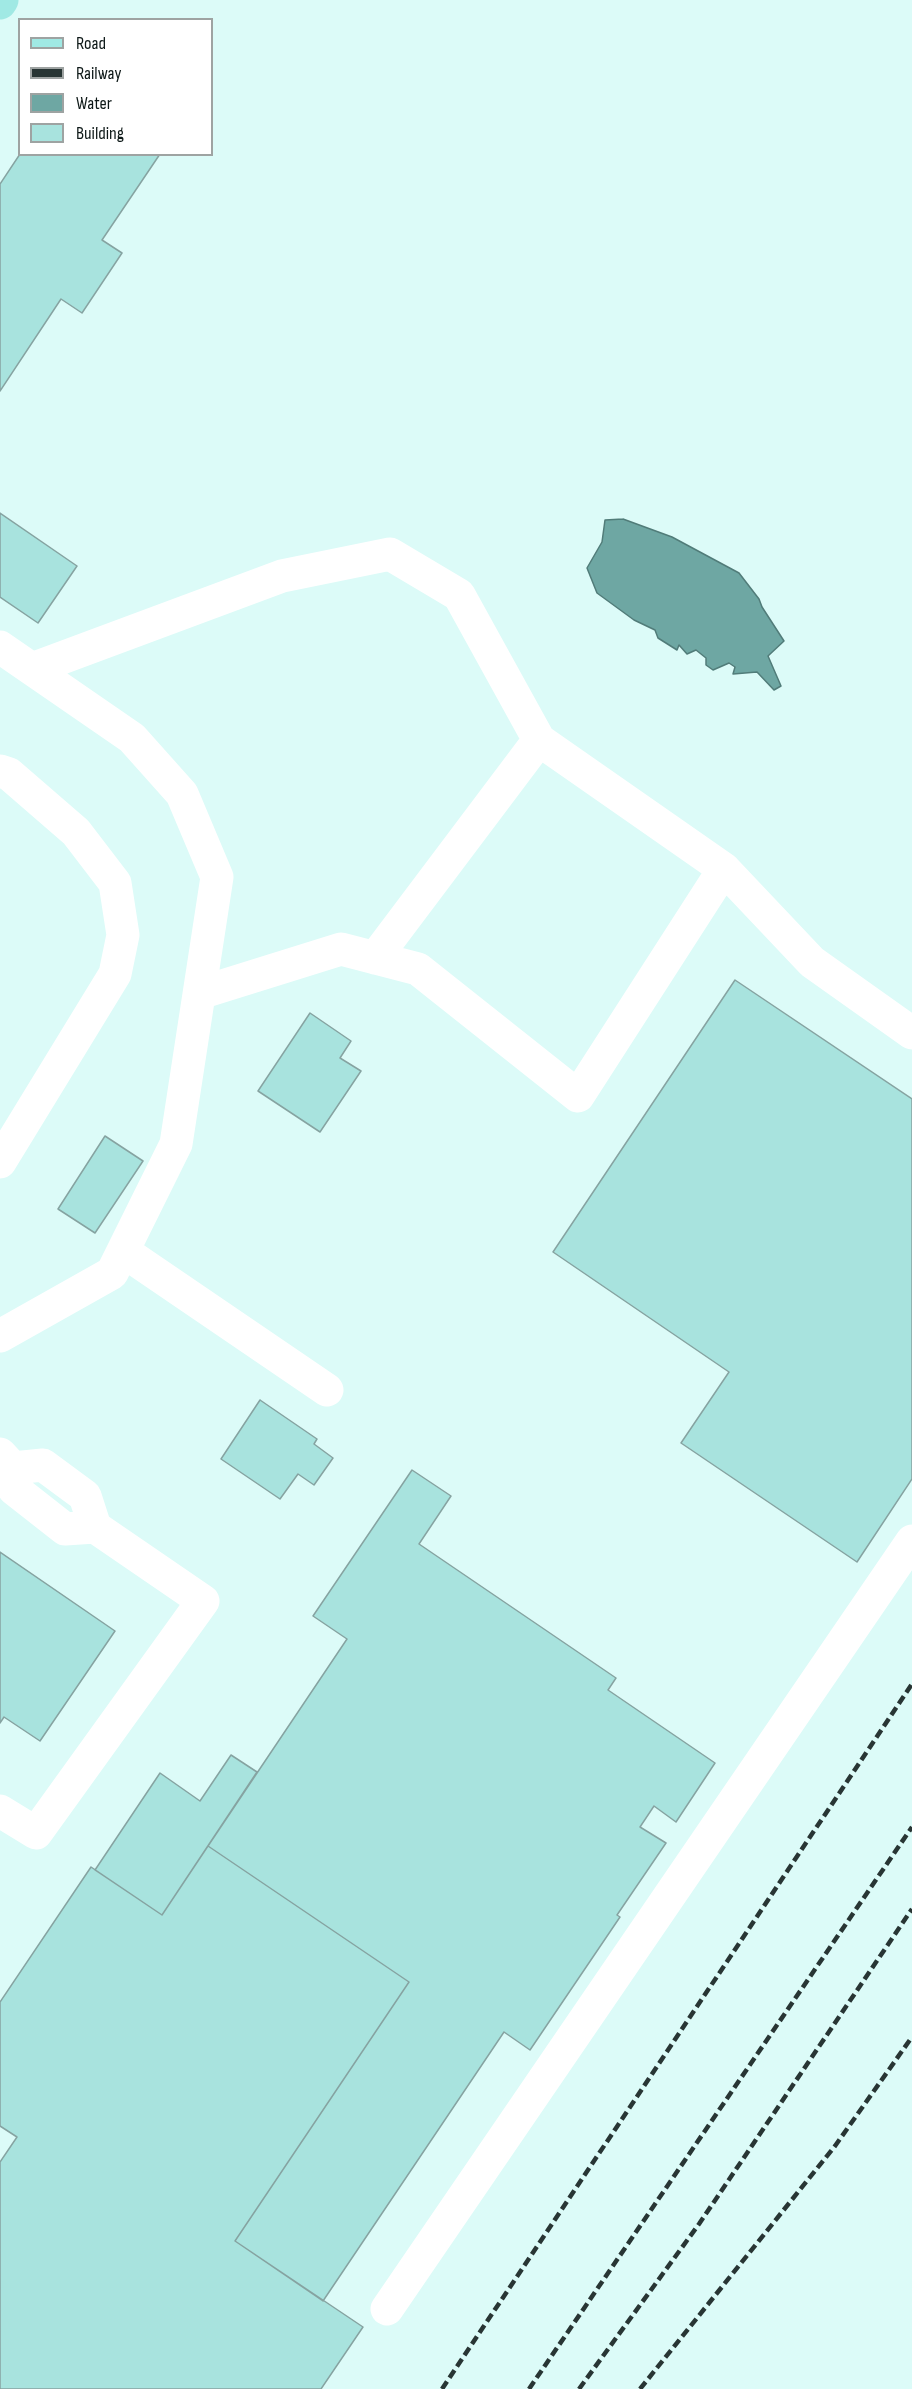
<!DOCTYPE html>
<style>
body{margin:0}
#map{position:relative;width:912px;height:2389px;overflow:hidden;background:#dcfbf8;font-family:"Sofia Sans Condensed",sans-serif}
canvas{display:block}
.legend{position:absolute;left:18px;top:18px;width:195px;height:138px;box-sizing:border-box;background:#fff;border:2px solid #9ea3a2;margin:0;padding:8px 10px;list-style:none;font-size:18px;color:#0d1817}
.legend li{display:flex;align-items:center;gap:12px;height:30px}
.legend b{width:30px;border:2px solid #9ea3a2}
</style>
<div id="map">
<canvas width="912" height="2389"></canvas>
<ul class="legend">
<li><b style="height:8px;background:#a0e9e4"></b>Road</li>
<li><b style="height:8px;background:#283534"></b>Railway</li>
<li><b style="height:16px;background:#6ea7a3"></b>Water</li>
<li><b style="height:16px;background:#a8e3de"></b>Building</li>
</ul>
</div>
<script>
const ctx = document.querySelector('canvas').getContext('2d');
ctx.lineJoin = 'round';
function paint(path, color) { ctx.fillStyle = color; ctx.fill(path, 'evenodd'); }
const shape = rows => new Path2D(rows.map(r => 'M' + r).join(''));
function strokePath(path, color, width, dash) { ctx.strokeStyle = color; ctx.lineWidth = width; ctx.lineCap = dash ? 'butt' : 'round'; ctx.setLineDash(dash || []); ctx.stroke(path); }
const water = shape([
 [623,519,672,537,739,573,759,599,762,607,784,641,768,656,781,686,774,690,757,672,733,674,735,667,729,663,713,670,706,665,706,658,696,650,687,654,679,645,677,650,658,638,655,630,634,620,597,593,587,568,602,542,605,520,623,519]
]);
paint(water, '#6ea7a3');
strokePath(water, '#517c79', 1.5);
const building = shape([
 [20,154,160,154,102,240,122,253,82,313,61,299,0,391,0,184,20,154],
 [0,513,77,566,38,623,0,597,0,513],
 [735,980,912,1099,912,1479,857,1562,681,1443,729,1372,553,1252,735,980],
 [310,1013,351,1041,340,1058,361,1071,320,1132,258,1091,310,1013],
 [105,1136,143,1161,95,1233,58,1209,105,1136],
 [260,1400,317,1439,314,1444,333,1458,314,1485,298,1474,280,1499,221,1459,260,1400],
 [412,1470,451,1496,419,1544,616,1678,608,1690,715,1763,676,1822,654,1806,640,1827,666,1843,617,1915,620,1917,530,2050,504,2032,323,2301,235,2241,409,1982,208,1846,347,1639,313,1616,412,1470],
 [0,1552,115,1631,40,1741,4,1717,0,1723,0,1552],
 [231,1755,257,1772,162,1915,95,1870,160,1773,200,1801,231,1755],
 [208,1846,409,1982,235,2241,363,2327,321,2389,0,2389,0,2162,17,2137,0,2126,0,2002,91,1867,162,1915,208,1846]
]);
paint(building, '#a8e3de');
strokePath(building, '#86a3a1', 1.5);
strokePath(shape([
 [0,647,132,738,182,794,217,877,176,1144,112,1273,0,1336],
 [32,669,282,576,390,554,459,595,539,740,724,869,578,1096,418,969,341,949,200,993],
 [0,771,9,774,76,832,115,883,123,935,115,974,0,1162],
 [724,869,812,962,912,1033],
 [375,958,539,740],
 [123,1251,327,1390],
 [0,1454,13,1468,14,1489,65,1529,95,1527,203,1601,36,1833,0,1811],
 [13,1468,43,1465,85,1496,95,1527],
 [387,2309,912,1541]
]), '#fff', 33);
strokePath(shape([
 [0,3,2,0]
]), '#a0e9e4', 33);
strokePath(shape([
 [442,2389,912,1684],
 [529,2389,912,1827],
 [579,2389,699,2224,912,1909],
 [640,2389,835,2146,912,2037]
]), '#283534', 4.5, [9, 4.5]);
</script>
